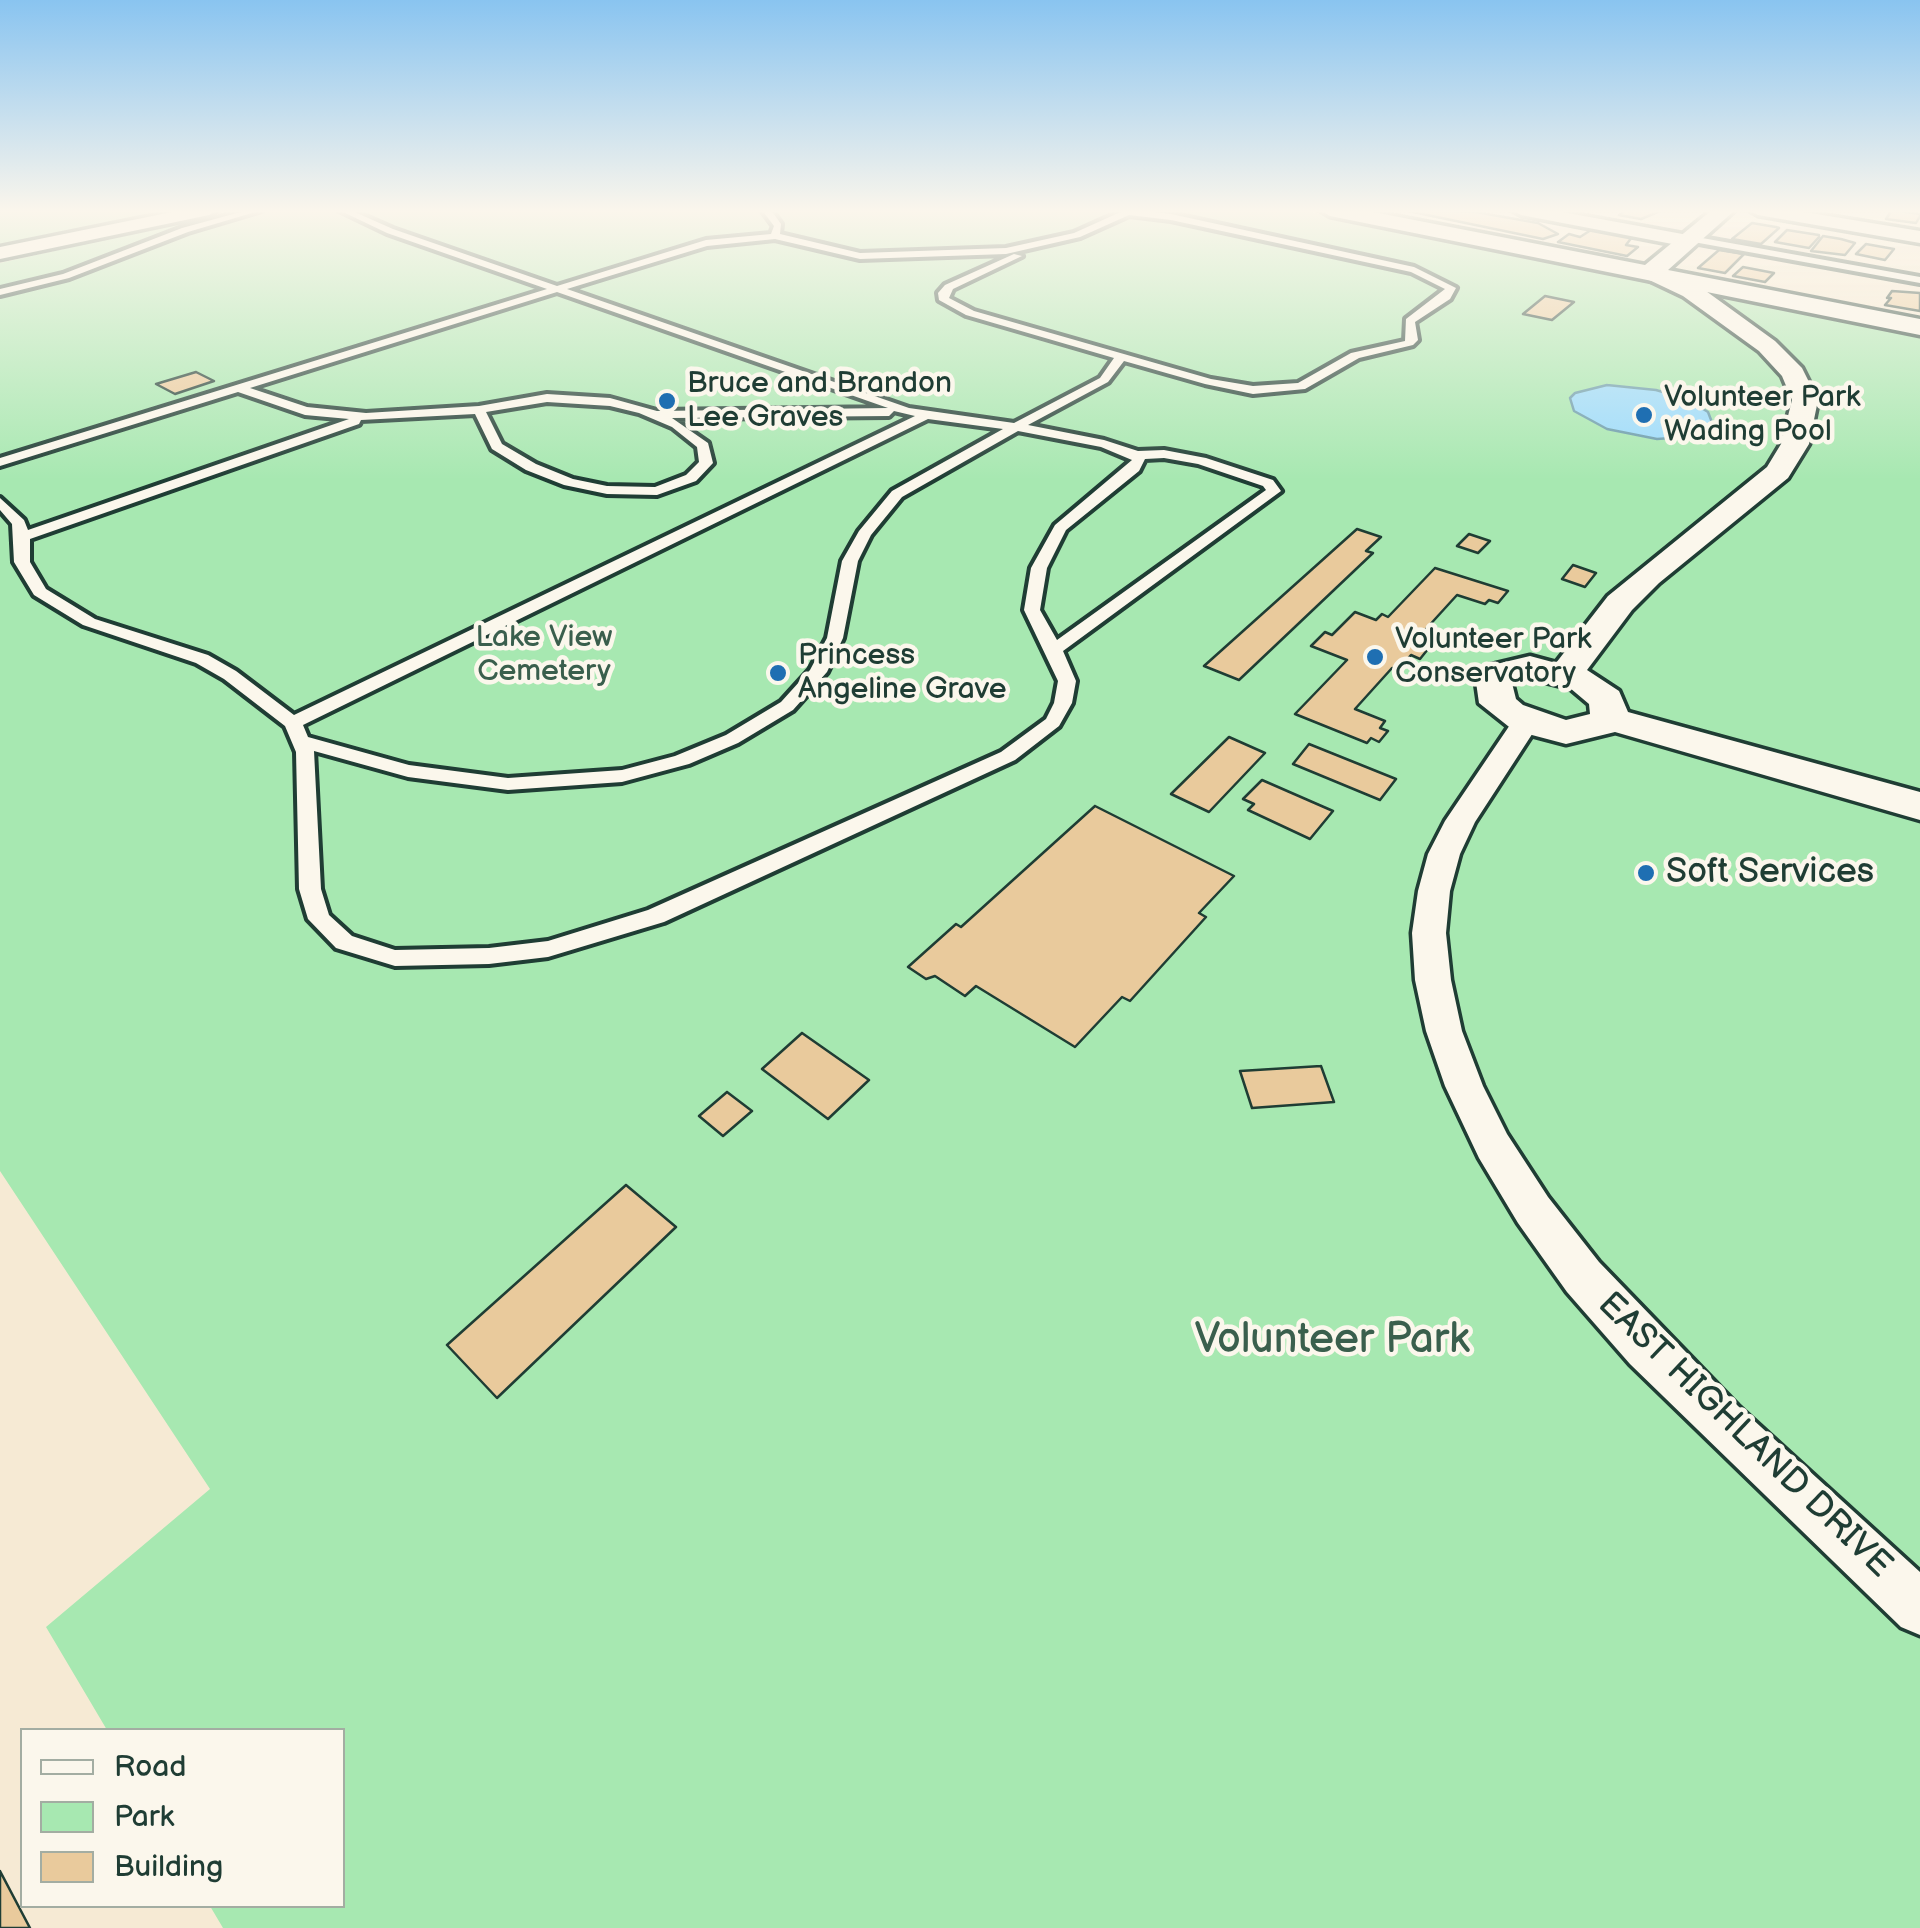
<!DOCTYPE html>
<style>
body{margin:0}
#map{position:relative;width:1920px;height:1928px;overflow:hidden;background:#f6ead4;font-family:"Balsamiq Sans",sans-serif}
canvas{display:block}
.legend{position:absolute;left:20px;top:1728px;width:325px;height:180px;box-sizing:border-box;background:#fbf7ec;border:2px solid #a3ada2;margin:0;padding:12px 18px;list-style:none;font-size:30px;color:#1f3d34}
.legend li{display:flex;align-items:center;gap:20px;height:50px}
.legend b{width:50px;border:2px solid #a3ada2}
</style>
<div id="map">
<canvas width="1920" height="1928"></canvas>
<ul class="legend">
<li><b style="height:12px;background:#fbf7ec"></b>Road</li>
<li><b style="height:28px;background:#a7e8b1"></b>Park</li>
<li><b style="height:28px;background:#e9ca9c"></b>Building</li>
</ul>
</div>
<script>
const ctx = document.querySelector('canvas').getContext('2d');
ctx.lineJoin = 'round';
function paint(path, color) { ctx.fillStyle = color; ctx.fill(path, 'evenodd'); }
const shape = rows => new Path2D(rows.map(r => 'M' + r).join(''));
function strokePath(path, color, width, dash) { ctx.strokeStyle = color; ctx.lineWidth = width; ctx.lineCap = dash ? 'butt' : 'round'; ctx.setLineDash(dash || []); ctx.stroke(path); }
function drawText(font, color, halo, rows, align = 'center') {
  ctx.font = font + ' "Balsamiq Sans",sans-serif'; ctx.lineWidth = 9; ctx.setLineDash([]); ctx.textBaseline = 'middle'; ctx.strokeStyle = halo; ctx.fillStyle = color; for (const [text, x, y, turn = 0] of rows) {
    ctx.save(); ctx.translate(x, y); ctx.rotate((+turn || 0) * Math.PI / 180); ctx.textAlign = isNaN(turn) ? turn : align; if (halo) ctx.strokeText(text, 0, 0); ctx.fillText(text, 0, 0); ctx.restore();
  }
}
paint(shape([
 [0,210,191,210,0,248],
 [239,210,1301,210,1920,335,1920,1928,223,1928,210,1906,342,1906,342,1730,107,1730,46,1627,210,1489,0,1171,0,263]
]), '#a7e8b1');
const water = shape([
 [1607,385,1656,390,1687,399,1708,412,1713,425,1700,436,1657,439,1607,429,1574,411,1570,398,1575,393,1607,385]
]);
paint(water, '#9adbfc');
strokePath(water, '#699cac', 2.5);
const building = shape([
 [1403,210,1476,212,1538,223,1558,234,1543,239,1403,210],
 [1626,210,1663,210,1641,219,1619,215,1626,210],
 [1892,210,1920,214,1920,216,1916,223,1886,219,1892,210],
 [1752,223,1776,227,1779,228,1761,244,1732,239,1752,223],
 [1591,230,1632,237,1626,245,1638,247,1627,256,1558,242,1569,234,1580,237,1591,230],
 [1787,230,1819,235,1819,237,1809,248,1775,242,1787,230],
 [1823,236,1841,239,1855,243,1845,255,1811,251,1823,236],
 [1866,244,1894,249,1885,260,1856,254,1866,244],
 [1719,250,1744,254,1725,273,1698,268,1719,250],
 [1743,267,1774,273,1765,282,1733,276,1743,267],
 [1892,291,1920,293,1920,311,1885,305,1891,298,1887,298,1892,291],
 [1545,296,1574,302,1552,320,1523,314,1545,296],
 [196,372,214,381,175,394,156,384,196,372],
 [1357,529,1381,537,1366,551,1373,553,1239,680,1204,666,1357,529],
 [1469,534,1490,541,1478,553,1457,546,1469,534],
 [1573,565,1596,573,1585,587,1562,579,1573,565],
 [1435,568,1508,591,1498,603,1489,600,1485,604,1457,595,1426,629,1432,631,1419,646,1428,649,1420,659,1411,655,1398,670,1392,668,1355,709,1385,721,1380,728,1388,731,1379,742,1371,738,1367,743,1295,714,1347,660,1311,646,1325,632,1332,635,1355,612,1376,620,1382,614,1388,617,1435,568],
 [1229,737,1265,753,1209,812,1171,794,1229,737],
 [1309,744,1396,779,1380,800,1293,764,1309,744],
 [1262,780,1333,811,1310,839,1248,810,1254,804,1243,799,1262,780],
 [1095,806,1234,876,1199,913,1206,917,1130,1001,1122,997,1075,1047,976,986,965,996,935,976,926,979,908,967,956,924,961,927,1095,806],
 [802,1033,869,1080,828,1119,762,1069,802,1033],
 [1321,1066,1334,1102,1252,1108,1240,1071,1321,1066],
 [727,1092,752,1111,723,1136,699,1116,727,1092],
 [626,1185,676,1227,497,1398,447,1345,626,1185],
 [0,1871,30,1928,0,1928,0,1871]
]);
paint(building, '#e9ca9c');
strokePath(building, '#1f3d34', 2.5);
const service = shape([
 [248,210,262,210,188,232,69,278,0,295,0,289,63,274,182,228,248,210],
 [339,210,350,210,393,229,557,286,706,240,771,234,774,226,762,210,771,210,781,224,780,234,860,253,1006,248,1074,233,1125,210,1136,210,1171,214,1414,267,1456,288,1450,299,1415,322,1418,340,1413,345,1359,358,1305,389,1253,394,1205,384,1124,361,1108,382,1028,425,1104,440,1138,451,1164,450,1206,458,1273,480,1281,491,1063,651,1076,681,1072,703,1059,726,1015,760,664,922,548,957,489,964,395,966,336,948,308,919,299,889,296,752,285,726,224,679,196,663,83,625,34,595,14,562,12,524,0,510,0,498,24,520,28,530,349,419,305,415,238,392,0,466,0,458,547,289,387,233,339,210],
 [1129,215,1171,220,1411,272,1445,289,1406,319,1405,341,1351,353,1298,383,1253,386,1211,379,974,311,949,298,953,289,1022,256,1014,254,945,285,938,293,939,300,966,315,1114,358,1100,378,1014,423,909,408,567,289,707,246,775,239,860,259,1006,254,1080,237,1129,215],
 [557,292,888,408,657,411,610,398,547,394,479,406,366,413,307,407,250,388,557,292],
 [547,402,610,406,639,413,672,427,697,447,699,462,686,475,655,487,607,486,573,479,536,464,502,444,486,412,547,402],
 [894,411,915,416,294,715,236,671,208,655,95,619,46,589,30,562,30,539,359,424,361,420,475,414,492,449,526,470,564,485,607,494,657,495,696,481,713,463,708,443,672,418,889,416,894,411],
 [928,419,1003,429,892,491,859,531,842,561,827,638,810,670,781,702,726,735,675,756,622,770,508,778,409,765,308,737,303,725,928,419],
 [1018,431,1101,447,1132,460,1055,525,1031,568,1024,610,1058,681,1054,703,1046,719,1001,752,648,910,548,941,489,948,395,950,352,936,329,915,321,889,314,751,408,777,508,790,622,782,689,764,738,743,793,710,827,672,843,638,858,561,871,535,902,497,1018,431],
 [1164,458,1198,464,1263,486,1266,490,1057,640,1040,610,1047,568,1066,530,1139,471,1145,459,1164,458],
 [1691,236,1920,277,1920,283,1688,241,1691,236]
]);
const pedestrian = shape([
 [1526,714,1536,716,1540,722,1475,822,1460,854,1450,891,1446,933,1451,980,1462,1031,1483,1086,1507,1134,1548,1197,1599,1262,1738,1406,1920,1572,1920,1635,1901,1627,1630,1364,1567,1292,1518,1223,1479,1158,1445,1086,1426,1031,1415,980,1412,933,1418,891,1428,854,1445,821,1516,716,1526,714]
]);
const minor = shape([
 [182,210,218,210,209,215,0,259,0,247,182,210],
 [1512,210,1551,210,1688,235,1698,241,1688,247,1521,215,1512,210],
 [1749,210,1792,210,1920,231,1920,243,1758,215,1749,210],
 [1650,267,1699,286,1775,341,1802,368,1818,400,1809,444,1788,478,1659,583,1632,610,1587,670,1619,691,1628,712,1920,792,1920,820,1615,732,1566,744,1513,730,1479,703,1476,682,1488,666,1530,656,1556,663,1608,596,1767,467,1781,444,1792,400,1782,376,1759,351,1683,296,1643,277,1640,273,1643,269,1650,267],
 [1530,678,1570,688,1589,704,1590,714,1566,720,1523,705,1516,699,1512,683,1530,678]
]);
const tertiary = shape([
 [1320,210,1363,210,1645,265,1712,210,1735,210,1668,270,1920,319,1920,335,1330,216,1320,210]
]);
strokePath(service, '#1f3d34', 8);
strokePath(pedestrian, '#1f3d34', 7);
strokePath(minor, '#1f3d34', 7);
strokePath(tertiary, '#1f3d34', 7);
paint(service, '#fbf7ec');
paint(pedestrian, '#fbf7ec');
paint(minor, '#fbf7ec');
paint(tertiary, '#fbf7ec');
const sky = ctx.createLinearGradient(0, 0, 0, 480);
sky.addColorStop(0, '#89c4f0');
sky.addColorStop(0.44, '#fbf6ec');
sky.addColorStop(1, '#fbf6ec00');
ctx.fillStyle = sky;
ctx.fillRect(0, 0, 1920, 480);
for (const [x, y, r, color] of [
 [667,401,10,"#1f6fb2"],
 [1644,415,10,"#1f6fb2"],
 [1375,657,10,"#1f6fb2"],
 [778,673,10,"#1f6fb2"],
 [1646,873,10,"#1f6fb2"]
]) { const dot = new Path2D(); dot.arc(x, y, r, 0, 2 * Math.PI); ctx.fillStyle = color; ctx.fill(dot); strokePath(dot, '#fbf7ec', 4); }
drawText('30px', '#1f3d34', '#fbf7ec', [
 ["Bruce and Brandon",687,384],
 ["Lee Graves",687,418],
 ["Volunteer Park",1664,398],
 ["Wading Pool",1664,432],
 ["Volunteer Park",1395,640],
 ["Conservatory",1395,674],
 ["Princess",798,656],
 ["Angeline Grave",798,690]
], 'left');
drawText('30px', '#3a5f4d', '#fbf7ec', [
 ["Lake View",544,638],
 ["Cemetery",544,672]
]);
drawText('35px', '#1f3d34', '#fbf7ec', [
 ["Soft Services",1666,873]
], 'left');
drawText('35px', '#1f3d34', '#fbf7ec', [
 ["EAST HIGHLAND DRIVE",1744,1436,44]
]);
drawText('42px', '#3a5f4d', '#fbf7ec', [
 ["Volunteer Park",1332,1341]
]);
</script>
